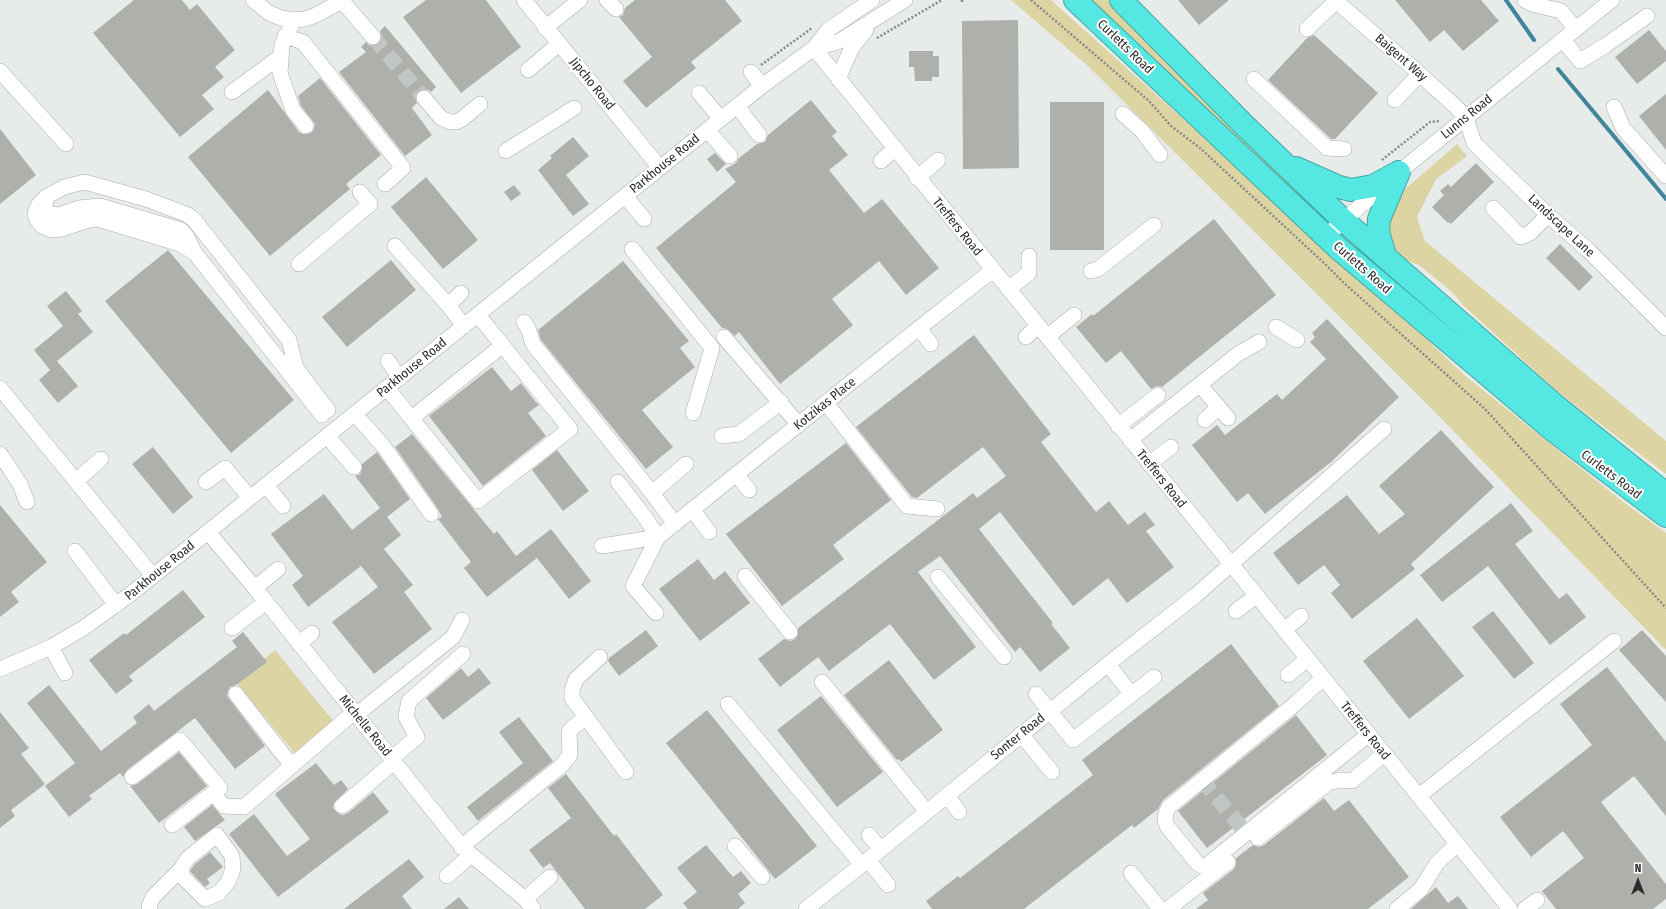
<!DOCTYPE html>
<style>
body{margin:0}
#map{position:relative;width:1666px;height:909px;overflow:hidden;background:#e7ebe9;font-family:"Fira Sans Condensed",sans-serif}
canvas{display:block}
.north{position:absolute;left:1618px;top:861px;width:40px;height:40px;-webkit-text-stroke:3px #fff;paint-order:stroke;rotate:0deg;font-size:11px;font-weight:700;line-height:16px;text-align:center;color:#2b2c2b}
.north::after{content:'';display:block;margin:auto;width:14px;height:18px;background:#2b2c2b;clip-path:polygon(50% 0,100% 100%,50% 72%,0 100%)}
</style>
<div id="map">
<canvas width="1666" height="909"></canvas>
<div class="north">N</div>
</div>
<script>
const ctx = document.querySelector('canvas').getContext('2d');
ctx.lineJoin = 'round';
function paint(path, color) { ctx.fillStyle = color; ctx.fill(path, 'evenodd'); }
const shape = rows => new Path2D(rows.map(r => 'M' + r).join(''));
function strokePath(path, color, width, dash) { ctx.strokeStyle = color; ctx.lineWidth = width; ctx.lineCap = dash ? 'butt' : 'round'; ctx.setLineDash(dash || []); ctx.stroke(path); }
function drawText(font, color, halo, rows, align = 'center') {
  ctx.font = font + ' "Fira Sans Condensed",sans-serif'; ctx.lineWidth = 4; ctx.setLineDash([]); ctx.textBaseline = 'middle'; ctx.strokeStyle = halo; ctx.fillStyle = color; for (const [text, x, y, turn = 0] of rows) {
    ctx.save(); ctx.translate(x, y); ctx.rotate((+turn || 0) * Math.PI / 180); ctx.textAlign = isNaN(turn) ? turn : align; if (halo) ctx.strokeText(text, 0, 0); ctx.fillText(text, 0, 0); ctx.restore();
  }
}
paint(shape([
 [1011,0,1051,0,1414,327,1464,375,1622,501,1666,533,1666,650,1431,408,1089,67],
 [1086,0,1110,0,1321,210,1323,213,1321,216,1303,204],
 [1457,144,1467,156,1436,179,1417,217,1425,241,1666,441,1666,474,1557,391,1464,306,1452,292,1419,265,1402,259,1392,249,1384,232,1403,191],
 [275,650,335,723,296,755,236,682]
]), '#dcd4a2');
strokePath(shape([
 [1506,0,1534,40],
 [1558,69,1666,199]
]), '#41859a', 4);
paint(shape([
 [134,0,182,0,190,10,197,4,235,50,215,67,224,77,202,95,214,109,180,137,93,33],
 [426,0,486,0,521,47,461,93,403,17],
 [635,0,725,0,742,21,691,62,696,68,646,108,623,81,652,57,619,17,623,15,625,8],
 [1178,0,1229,0,1199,25],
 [1395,0,1481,0,1499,21,1463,51,1444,30,1430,42],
 [1018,20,1019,168,963,169,962,21],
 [385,26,436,87,431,92,427,89,418,91,415,95,417,103,412,108,432,135,405,156,339,72,366,52,361,47,366,42,370,46,375,46,379,44,382,36,380,31],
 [1649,30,1666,51,1666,61,1637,84,1615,57],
 [1314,35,1378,93,1335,139,1331,139,1268,80,1307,38],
 [909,51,933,51,933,56,939,56,939,77,932,77,932,81,915,81,914,67,909,67],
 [320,78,381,155,346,184,350,189,270,256,188,157,268,90,299,132,303,134,311,133,314,129,315,124,301,106,298,96],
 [1666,94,1666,150,1639,116],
 [811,100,837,132,832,136,848,155,829,170,864,213,882,199,939,268,906,295,879,261,832,299,853,325,780,384,739,332,735,336,727,329,722,328,656,248,736,182,725,169,736,163,739,158,757,144,765,142,768,135],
 [1050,102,1104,102,1104,250,1050,250],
 [0,129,36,175,0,204],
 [573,137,589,156,566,175,589,204,573,216,538,170,552,158,550,156],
 [715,153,726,164,717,172,707,159],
 [1476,163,1494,182,1451,224,1449,222,1448,223,1432,207,1444,195,1440,191,1448,184,1451,187],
 [426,177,478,240,443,269,391,207],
 [514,185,521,194,511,201,504,192],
 [1214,219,1276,295,1162,387,1157,386,1151,389,1121,351,1106,363,1076,327,1092,314,1093,316],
 [1560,244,1593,277,1579,291,1546,258],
 [168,250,294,400,231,453,105,301],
 [391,260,416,290,347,347,322,317],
 [623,261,689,341,680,348,695,367,642,410,673,447,646,469,541,340,538,330],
 [66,291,82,311,78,314,93,332,57,361,78,386,58,403,39,380,50,370,34,350,63,326,47,306],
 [1327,319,1399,397,1331,462,1265,514,1248,493,1237,502,1192,445,1217,425,1225,435,1277,394,1282,400,1326,359,1310,342,1315,337,1312,333],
 [974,335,1051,434,1041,442,1096,512,1109,501,1128,525,1145,512,1155,525,1146,531,1174,567,1127,603,1108,578,1073,606,1000,512,979,529,1053,623,1051,624,1070,648,1040,672,1020,647,1015,652,940,556,918,572,976,647,934,680,890,624,829,671,818,657,780,687,758,659,784,639,791,641,795,639,798,635,798,628,973,493,977,498,1006,476,983,447,917,498,912,497,856,427],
 [492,367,511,391,521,383,535,401,539,405,528,413,546,436,483,486,429,416],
 [1441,430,1494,487,1411,564,1415,569,1352,619,1331,593,1340,585,1324,565,1298,585,1273,553,1347,495,1379,534,1405,514,1379,486],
 [412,434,494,534,497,531,516,556,551,529,591,581,569,599,537,558,487,597,464,568,471,562,438,519,442,517,438,509,395,447],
 [846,443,891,500,833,545,844,559,782,606,726,534],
 [153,447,193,497,173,514,132,464],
 [557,450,589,491,563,511,532,470],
 [377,452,410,499,387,517,401,535,384,549,413,585,404,592,432,629,374,674,332,622,378,587,361,566,308,607,292,585,303,576,271,534,324,494,352,530,380,508,355,476,360,474,362,470,362,464],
 [1511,503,1533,531,1515,544,1559,599,1567,593,1586,617,1550,645,1488,566,1442,602,1420,575],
 [0,505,47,562,11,592,19,602,0,617],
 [698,559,714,580,725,571,750,603,700,641,659,589],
 [183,590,205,617,129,676,133,681,116,694,89,660,124,633,126,635],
 [1493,611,1534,663,1514,679,1472,627],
 [1417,618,1464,676,1409,719,1363,661],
 [646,630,658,646,619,676,608,661,609,658],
 [1642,630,1666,656,1666,702,1619,650],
 [243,632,267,662,236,685,230,687,228,691,227,696,265,746,235,769,195,718,127,770,123,777,120,773,89,796,92,799,69,817,45,786,75,763,27,703,49,685,101,751,137,723,133,717,149,704,154,711,237,647,232,641],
 [1231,644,1279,706,1163,800,1158,809,1134,828,1132,825,1024,909,932,909,926,901,958,876,960,878,1093,775,1082,760],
 [889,660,943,730,901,762,899,759,897,760,844,695],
 [1607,667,1666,742,1666,816,1634,776,1601,802,1666,884,1666,899,1653,909,1556,909,1542,891,1584,858,1563,831,1531,857,1500,817,1592,745,1560,704],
 [461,668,468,677,479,668,491,683,443,720,426,698],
 [821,696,883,772,837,807,777,730],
 [707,710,817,846,775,879,666,743],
 [0,712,29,748,21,754,45,784,11,810,15,816,0,828],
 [1296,715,1327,755,1207,848,1178,811],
 [519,717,553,761,478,821,467,807,523,763,499,732],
 [179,752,207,786,159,823,130,786,137,784],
 [316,763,334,785,341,780,348,789,334,803,333,808,339,814,343,815,348,813,373,792,389,812,278,897,229,834,254,814,287,856,310,839,275,794],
 [566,774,614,836,616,834,663,895,645,909,585,909,550,863,543,868,529,850,571,818,548,788],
 [1324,798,1334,811,1349,800,1409,877,1368,909,1196,909,1208,900,1203,893,1234,869,1236,865,1236,858,1253,845,1259,847,1264,845],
 [212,805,225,820,195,841,184,827],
 [706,845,733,877,741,871,751,883,738,894,745,903,738,909,688,909,683,903,697,892,677,868],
 [210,852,223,867,207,879,210,883,205,887,190,871,194,865],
 [409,859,424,877,402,896,412,909,344,909],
 [1436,887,1448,903,1458,896,1468,909,1411,909],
 [459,897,469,909,444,909]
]), '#aeb0ac');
strokePath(shape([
 [373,37,424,98],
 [1202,780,1247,834]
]), '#c1c5c3', 15, [15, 8]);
const minor = shape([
 [253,0,269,13,281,18,294,20,305,19,316,15,344,0],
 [524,0,660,168],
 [607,0,616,9],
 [1335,0,1413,68,1456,107,1466,118,1474,143,1548,215,1589,251,1666,328],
 [1525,0,1532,4,1561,11,1576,29],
 [342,1,373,37],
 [294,20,282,45,280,73,293,110,306,126],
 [545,28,580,0],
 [1307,29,1336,1],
 [285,36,303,42,403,168,385,184],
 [1563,40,1580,61,1606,45,1647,16],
 [814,48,1510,909],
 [814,48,838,42,905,0],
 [528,70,559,44],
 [0,71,66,144],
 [751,72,762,86],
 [838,79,852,47,866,30],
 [1254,79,1327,148,1344,149],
 [232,92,281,56],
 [699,93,721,119],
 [424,98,441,118,450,122,456,122,462,119,480,104],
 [1395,100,1420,74],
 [737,106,759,135],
 [1614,107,1623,128,1666,176],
 [1123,114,1142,131,1160,155],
 [707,130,730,156],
 [506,151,574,108],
 [881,161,894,149],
 [917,178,938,160],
 [625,196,644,219],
 [46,197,45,208,48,214,59,215,79,208,100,206,181,230,187,237,194,252],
 [1493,208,1521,237,1530,233,1548,215],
 [1326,236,1399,172,1612,0],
 [395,246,448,305,464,326],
 [632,249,712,348,693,413],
 [299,264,370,204,360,192],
 [1091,271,1098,269,1154,225],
 [1008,289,1029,273,1029,256],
 [448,305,461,293],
 [524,322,528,328,533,344,652,493,675,524],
 [1276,327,1297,340],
 [919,328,931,344],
 [724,337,799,425],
 [1026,337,1038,326],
 [1047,337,1074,315],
 [388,361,400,378],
 [1200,385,1228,418],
 [0,388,153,576],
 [387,388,478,501,570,429,478,315],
 [826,403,907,506,937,509],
 [355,414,384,447,431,514],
 [322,415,195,253,180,244,98,219,89,220,62,229,52,230,42,226,36,218,35,213,39,204,46,197,64,187,85,182,146,199,188,215,195,221,289,340,296,368,328,410],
 [412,418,503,345],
 [1205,420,1219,407],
 [1118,426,1158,395],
 [327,436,354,467],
 [722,436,739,434,781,402],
 [1130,440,1238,354,1259,342],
 [0,454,20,484,27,502],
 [1149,464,1171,447],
 [737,475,749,490],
 [76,481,101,459],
 [206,482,225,468,250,498],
 [618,482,644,516,658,537],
 [266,485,283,506],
 [652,493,686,464],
 [693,510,709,532],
 [208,532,255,588,463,848,525,899,533,909],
 [602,546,658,537],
 [75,551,116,605],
 [745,576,790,632],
 [938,577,1004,657],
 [255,588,278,569],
 [1236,611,1256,596],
 [656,613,633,586,658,537,919,328,993,270],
 [232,628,266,602],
 [1284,630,1301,616],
 [299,644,312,633],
 [51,647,65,673],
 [600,657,576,679,572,690,572,698,626,772],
 [1108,664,1131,694],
 [0,669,51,647,85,627,132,593,707,130,762,86,814,48,828,30,872,0],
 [1288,675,1307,659],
 [1323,678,1295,704,1169,807,1166,813,1165,820,1167,826,1197,863,1202,866,1207,865,1368,735],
 [822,682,927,812],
 [236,694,292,766],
 [1036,694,1073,740,1154,677],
 [728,704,862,865],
 [356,715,453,637,462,620],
 [1021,734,1052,772],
 [391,759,417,737,406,717,409,701,463,654],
 [132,777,180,740,220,788,213,793],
 [947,795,959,812],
 [1419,796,1614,641],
 [342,806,394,762],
 [172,825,213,793,224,806,244,807,354,712],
 [217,835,232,856,233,869,228,882,219,893,205,899,182,876,181,869,187,859,217,835],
 [869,835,881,850],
 [1258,838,1328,783,1340,780,1352,781,1384,754],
 [735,846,762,877],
 [461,847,561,766,570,755,569,732,573,727,586,718],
 [868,860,888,885],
 [1131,873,1160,909],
 [447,876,471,855],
 [525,899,550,877],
 [150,909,149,906,153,897,181,869],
 [806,909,868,860,1108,664,1195,596,1384,429],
 [1168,909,1228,862],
 [1397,909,1421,889,1437,863,1457,844],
 [1525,909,1537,900]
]);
const highway = shape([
 [1075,0,1338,248,1554,431,1666,516],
 [1121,0,1245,126,1343,220,1557,407,1666,494],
 [1296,168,1339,187,1351,190,1373,186,1399,172],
 [1385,256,1378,232,1379,219,1399,172]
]);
strokePath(minor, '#aaaeab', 16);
strokePath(highway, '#46a6a2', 24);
strokePath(shape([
 [962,0,962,4],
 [1031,0,1149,101,1171,126,1200,148,1324,263,1345,284,1485,409,1666,608],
 [877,38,942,0],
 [761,65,812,28],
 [1382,160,1430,122,1440,121]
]), '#868987', 2.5, [2, 2]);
strokePath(minor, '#fff', 15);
strokePath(highway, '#55e8e2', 22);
drawText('13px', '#2b2c2b', '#fff', [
 ["Curletts Road",1125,47,44],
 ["Baigent Way",1401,58,41],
 ["Jipcho Road",592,84,51],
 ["Lunns Road",1467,117,-39],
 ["Parkhouse Road",665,164,-39],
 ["Landscape Lane",1561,226,43],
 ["Treffers Road",957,227,51],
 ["Curletts Road",1362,268,41],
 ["Parkhouse Road",412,368,-39],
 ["Kotzikas Place",825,404,-39],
 ["Curletts Road",1611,475,37],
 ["Treffers Road",1161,479,51],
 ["Parkhouse Road",160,571,-39],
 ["Michelle Road",365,726,51],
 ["Treffers Road",1365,731,51],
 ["Sonter Road",1018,737,-39]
]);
</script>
